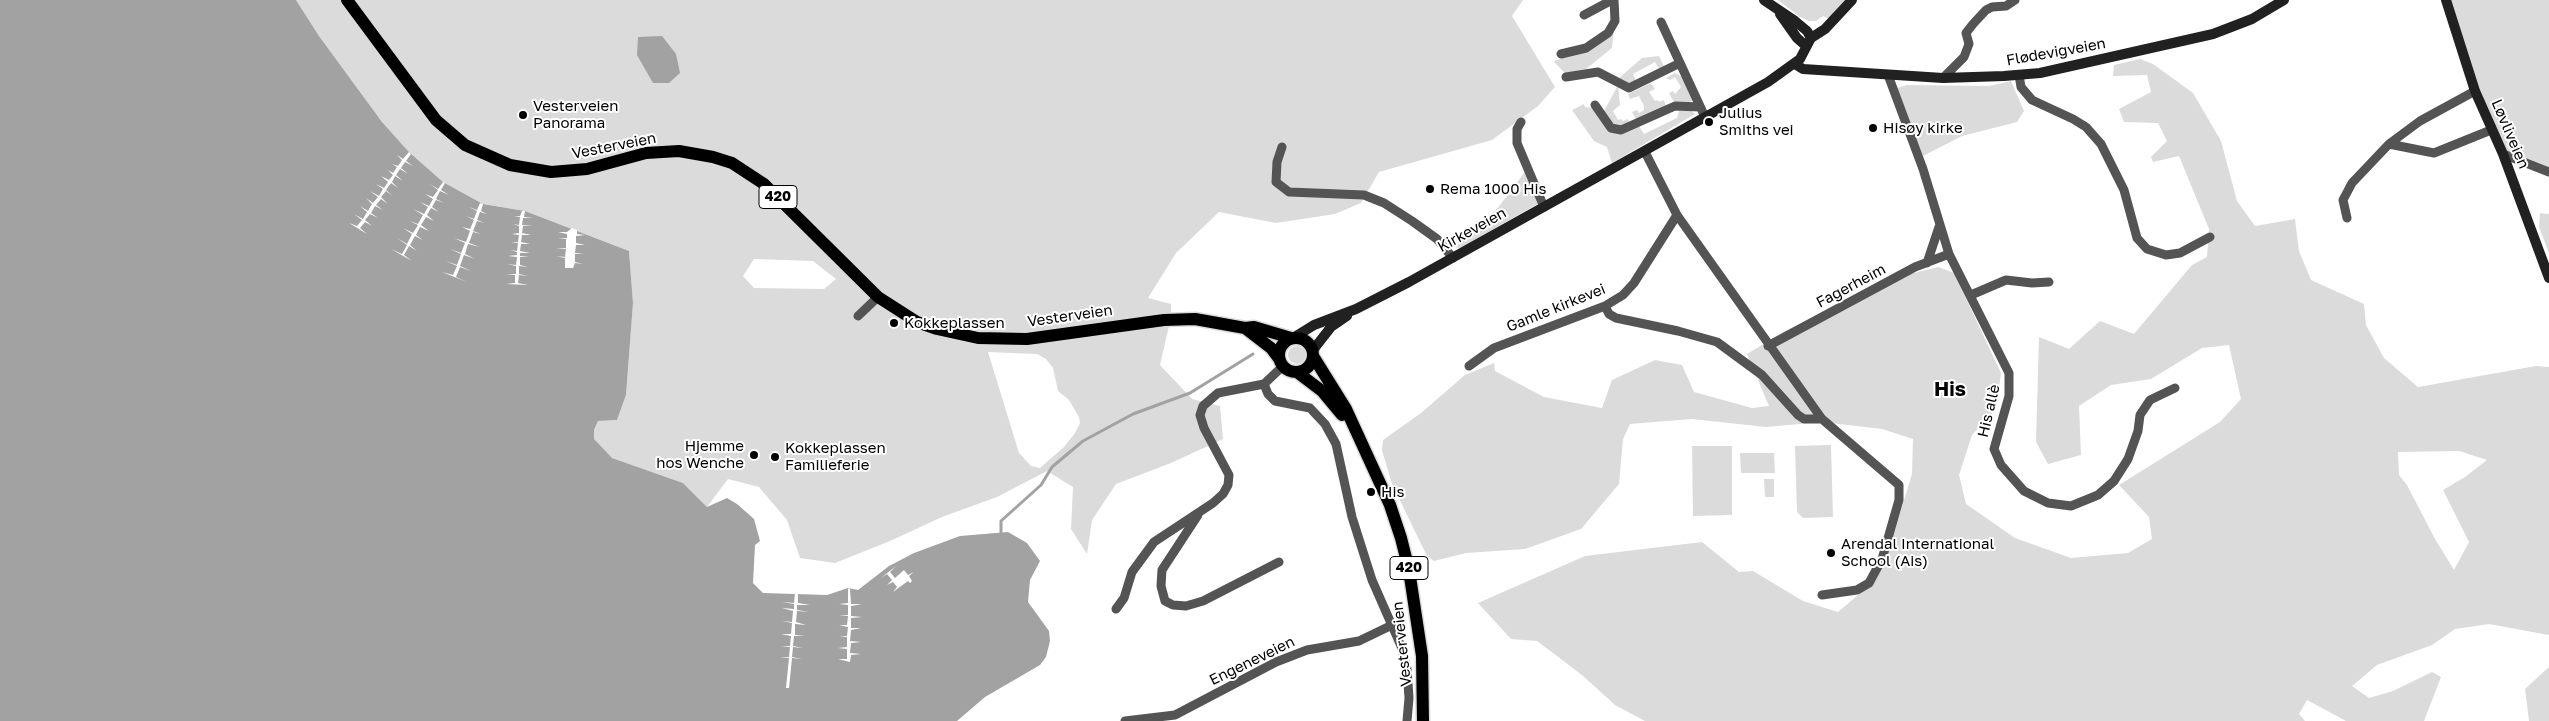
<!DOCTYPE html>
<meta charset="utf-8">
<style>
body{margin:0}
canvas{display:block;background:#fff}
</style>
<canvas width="2549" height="721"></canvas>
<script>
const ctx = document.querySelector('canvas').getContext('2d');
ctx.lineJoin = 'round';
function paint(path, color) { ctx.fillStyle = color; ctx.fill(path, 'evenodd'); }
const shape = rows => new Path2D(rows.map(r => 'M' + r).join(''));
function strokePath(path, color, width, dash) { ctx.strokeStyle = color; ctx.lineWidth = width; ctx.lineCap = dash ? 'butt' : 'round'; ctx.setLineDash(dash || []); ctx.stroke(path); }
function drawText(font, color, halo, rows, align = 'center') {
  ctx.font = font + ' "Golos Text",sans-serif'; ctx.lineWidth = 4; ctx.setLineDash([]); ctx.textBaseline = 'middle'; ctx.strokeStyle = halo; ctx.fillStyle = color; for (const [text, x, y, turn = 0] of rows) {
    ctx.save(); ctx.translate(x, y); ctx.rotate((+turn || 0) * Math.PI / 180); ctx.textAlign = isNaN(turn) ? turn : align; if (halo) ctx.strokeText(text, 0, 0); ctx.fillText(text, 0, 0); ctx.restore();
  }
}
paint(shape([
 [296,0,1523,0,1512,16,1555,87,1538,106,1492,140,1379,172,1361,203,1335,214,1276,223,1219,212,1176,253,1148,298,1171,304,1171,317,1160,365,1192,399,1220,406,1223,439,1171,463,1116,484,1092,520,1087,554,1071,529,1073,487,1047,471,997,497,942,517,890,541,835,563,800,558,787,520,759,487,728,479,707,507,683,483,612,458,600,448,594,439,594,430,598,421,617,420,626,395,633,303,629,251,525,211,483,204,443,182,409,152,382,122,319,36],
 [754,259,813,261,836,279,824,289,754,288,743,276],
 [988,352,1037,354,1046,359,1053,368,1058,391,1069,400,1079,417,1080,423,1075,433,1064,447,1040,468,1031,466,1019,453],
 [1778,0,1845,0,1829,19,1823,16,1816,21,1809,21,1800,17],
 [2449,0,2549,0,2549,170,2506,155,2468,68],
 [1614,30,1612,48,1586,69,1565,73,1555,63,1554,61,1581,52],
 [1659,56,1664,66,1659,69,1655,62,1633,74,1636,81,1629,83,1619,78,1642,58],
 [2140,59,2153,64,2193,93,2221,141,2237,201,2255,226,2295,219,2299,251,2311,280,2364,304,2366,325,2384,358,2418,387,2536,366,2549,367,2549,635,2489,624,2455,629,2432,645,2377,665,2352,686,2369,698,2393,691,2432,672,2441,677,2424,721,2346,721,2307,700,2299,714,2305,721,1645,721,1615,705,1582,675,1537,641,1511,639,1478,603,1585,556,1702,542,1739,572,1753,571,1803,601,1838,612,1871,584,1895,530,1912,474,1913,439,1882,429,1822,422,1766,427,1692,419,1630,424,1623,439,1619,484,1581,529,1525,549,1466,553,1434,561,1427,556,1392,484,1382,450,1383,440,1421,413,1465,375,1494,363,1495,371,1544,397,1602,408,1612,380,1655,360,1682,365,1694,392,1752,408,1769,406,1747,354,1785,331,1894,278,1938,267,1954,273,2001,373,1996,409,1972,435,1959,475,1966,504,2015,538,2071,558,2128,553,2152,539,2149,517,2119,485,2220,422,2241,399,2229,345,2202,348,2151,379,2111,385,2079,406,2081,455,2048,464,2036,442,2039,337,2069,349,2100,321,2134,334,2192,265,2207,257,2209,229,2179,156,2153,162,2151,157,2167,141,2158,123,2124,122,2119,109,2151,92,2147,75,2113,76,2114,65],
 [2459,451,2487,460,2465,477,2443,490,2469,542,2454,570,2435,539,2407,485,2399,475,2398,452],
 [1675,73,1684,78,1693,100,1690,102,1674,102,1669,93,1673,91,1675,94,1681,87,1675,77,1670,80,1666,78],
 [2011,81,2024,111,2017,122,1962,136,1923,156,1897,88,1907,85,1989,86],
 [1651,83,1655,89,1649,92,1655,101,1658,100,1659,102,1664,100,1666,106,1637,121,1632,112,1637,110,1639,113,1644,110,1644,106,1639,96,1630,99,1628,94],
 [1618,85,1620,105,1613,111,1618,120,1621,119,1623,121,1628,119,1629,124,1617,126,1610,122,1603,113],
 [1584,104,1585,107,1593,108,1607,127,1639,126,1644,134,1677,118,1679,111,1689,109,1695,114,1612,163,1607,147,1594,141,1572,110],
 [1527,169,1541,202,1460,248,1454,247,1454,238,1476,226,1497,209],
 [2540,213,2549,214,2549,253,2539,227],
 '1288 355a9 9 0 1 1 18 0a9 9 0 1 1-18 0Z',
 [1831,445,1833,517,1803,518,1797,512,1795,446],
 [1692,446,1732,446,1732,515,1693,516],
 [1740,453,1774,453,1775,473,1741,473],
 [1764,479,1774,479,1774,497,1765,497],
 [2549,667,2549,721,2529,721,2525,689]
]), '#dbdbdb');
paint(shape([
 [0,0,296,0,319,36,382,122,409,152,443,182,483,204,525,211,629,251,633,303,626,395,617,420,598,421,594,430,594,439,612,458,683,483,707,507,727,498,737,504,754,519,760,541,755,545,753,583,763,593,827,595,848,588,858,590,889,566,914,553,960,536,1008,532,1027,543,1040,561,1030,580,1028,602,1049,631,1050,641,1046,657,1040,665,985,697,957,721,0,721],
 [662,36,676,54,680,73,669,83,653,83,637,55,638,37]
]), '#a2a2a2');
paint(shape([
 [409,152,411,154,406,161,413,166,405,162,401,168,408,174,400,169,396,175,403,181,395,176,392,182,398,188,391,183,386,190,393,196,386,191,381,197,388,204,381,199,376,205,383,210,375,206,371,213,378,218,370,214,365,220,372,226,365,222,360,228,367,234,349,223,357,226,362,220,354,214,363,219,367,212,360,206,368,211,372,204,366,198,373,203,378,197,370,191,379,196,383,189,376,184,384,188,388,182,381,176,389,180,393,175,388,170,393,173,397,167,392,164,398,166,402,160,397,155,403,159],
 [443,182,445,183,441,190,449,195,440,191,436,199,444,203,436,200,432,207,439,212,431,208,427,215,434,221,426,217,421,225,429,231,420,227,416,235,423,240,415,236,410,245,417,251,409,246,404,255,412,261,391,249,402,254,407,245,397,238,407,244,412,234,403,228,413,233,418,225,410,221,418,224,423,215,413,209,424,214,428,207,420,202,429,206,433,199,425,194,433,197,438,190,430,184,438,189],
 [480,203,483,204,481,211,487,214,480,212,477,220,485,223,477,221,473,231,481,234,473,232,469,243,480,247,468,244,465,254,475,259,464,255,460,266,471,271,460,267,456,277,467,282,442,272,453,275,457,266,446,261,457,265,461,254,450,249,461,253,465,243,454,238,466,242,470,231,462,227,470,229,474,220,466,216,474,219,477,211,469,207,477,210],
 [522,211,525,211,524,217,533,218,523,218,522,225,532,226,523,226,522,233,531,235,522,235,521,242,530,244,521,244,520,251,530,253,520,253,520,256,529,257,520,257,520,265,528,267,519,266,519,274,528,276,519,275,518,283,528,285,506,284,515,283,515,275,506,274,516,274,516,266,507,264,516,265,517,257,508,256,517,255,517,252,510,250,517,251,518,243,511,243,518,242,519,235,512,234,519,233,519,226,513,224,519,225,520,217,514,216,520,216],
 [572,228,577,230,577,234,585,235,576,236,576,243,585,245,576,245,575,253,584,253,575,254,575,262,583,264,575,263,573,268,565,268,565,258,556,256,565,257,566,249,556,248,566,248,566,239,558,239,567,238,567,234,558,232,567,232],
 [896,566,890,572,895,578,904,570,908,575,914,572,909,576,912,581,910,583,908,581,893,592,897,587,893,582,887,585,892,580,887,574,881,578],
 [848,588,850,589,851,604,862,604,851,606,851,616,862,617,851,618,851,628,861,628,851,630,850,641,861,642,851,643,850,653,861,654,851,655,850,662,838,659,847,659,847,649,838,648,847,647,847,637,839,637,847,636,848,627,839,625,847,625,848,616,839,615,848,615,848,605,839,604,848,603],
 [795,593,798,594,798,603,810,605,797,605,797,610,809,612,797,611,796,622,806,625,795,624,795,635,805,636,794,636,793,646,803,648,793,647,792,657,802,659,792,658,789,688,786,688,789,658,780,657,789,657,790,647,781,646,790,646,791,636,781,634,791,634,792,623,782,621,792,622,793,611,782,608,794,609,794,604,782,602,794,603]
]), '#fff');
strokePath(shape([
 [1001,533,1001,521,1041,485,1052,467,1083,441,1133,414,1190,393,1253,354]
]), '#a2a2a2', 3);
const primary = shape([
 [347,0,436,120,465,145,510,165,551,172,587,169,646,153,679,151,713,157,732,163,764,184,878,297,917,322,937,329,978,338,1027,339,1164,320,1195,319,1245,328,1254,327,1291,338],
 [1245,328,1271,348,1280,360],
 '1279 355a17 17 0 1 1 34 0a17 17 0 1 1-34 0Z',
 [1313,356,1346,409,1390,505,1401,538,1409,570,1422,656,1423,721],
 [1297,372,1322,391,1342,415]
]);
strokePath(primary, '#dbdbdb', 15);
strokePath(shape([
 [1584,15,1612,0],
 [1661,22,1680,63],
 [1561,54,1586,48,1608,33,1615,21,1614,0],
 [1888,75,1923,169,1949,254,2009,373,2009,396,1994,449,2001,465,2024,491,2048,503,2071,506,2098,495,2114,481,2128,459,2138,431,2140,415,2150,400,2175,388],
 [2019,75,2021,87,2032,100,2073,119,2086,127,2101,144,2124,190,2137,238,2147,249,2166,255,2180,253,2210,237],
 [1566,77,1598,72,1629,88,1680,63,1705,117],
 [1943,78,1964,57,1969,44,1966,33,1973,24,1986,10,1992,7,2006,6,2015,0],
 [1595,105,1611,128,1621,130,1675,106,1700,107],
 [1521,122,1517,129,1517,143,1544,207],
 [2389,144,2434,153,2491,130],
 [1282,147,1277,162,1276,182,1289,192,1364,195,1384,203,1412,221,1437,239,1453,258],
 [1645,152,1677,215,1822,419,1899,485,1899,500,1882,559,1869,583,1857,590,1822,595],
 [2503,154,2549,172],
 [2347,218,2343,200,2352,183,2389,144,2420,121,2475,91],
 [1927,263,1939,227],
 [1971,295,2006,280,2032,283,2049,282],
 [1605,306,1609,314,1616,318,1678,331,1717,342,1762,375,1798,415,1804,419,1822,419],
 [858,316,878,297],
 [1768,346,1915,267,1949,254],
 [1469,366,1494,348,1605,306,1623,295,1634,283,1677,215],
 [1264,384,1268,394,1275,401,1310,408,1325,424,1336,444,1352,517,1372,580,1401,646,1407,669,1409,698,1407,721],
 [1198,515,1162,570,1161,586,1165,601,1173,605,1186,606,1203,601,1279,562],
 [1116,609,1124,598,1132,572,1154,542,1213,503,1223,494,1228,485,1229,475,1204,428,1200,415,1203,406,1218,393,1264,384,1283,366],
 [1125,721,1175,715,1276,662,1307,650,1359,641,1390,626]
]), '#545454', 9);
strokePath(shape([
 [1764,0,1795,21,1807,31,1811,38],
 [2446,0,2475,91,2503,154,2549,278],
 [1780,14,1797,38,1806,46],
 [1811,38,1825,29,1852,0],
 [1795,64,1803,69,1943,78,2004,76,2040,73,2213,34,2252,19,2284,0],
 [1293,338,1314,325,1356,309,1409,282,1768,82,1800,59,1811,38],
 [1313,350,1331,327,1347,316]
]), '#212121', 10);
strokePath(primary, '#000', 12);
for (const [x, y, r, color] of [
 [523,115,5,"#000"],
 [1709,122,5,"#000"],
 [1873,128,5,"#000"],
 [1430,189,5,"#000"],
 [894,323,5,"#000"],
 [754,455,5,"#000"],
 [775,457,5,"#000"],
 [1371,492,5,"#000"],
 [1831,553,5,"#000"]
]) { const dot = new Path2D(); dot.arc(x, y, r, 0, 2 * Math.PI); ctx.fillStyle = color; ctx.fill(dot); strokePath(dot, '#fff', 2); }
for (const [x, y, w] of [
 [778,197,38],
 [1409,568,38]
]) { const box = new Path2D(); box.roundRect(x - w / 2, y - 11.5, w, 23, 4); ctx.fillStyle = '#fff'; ctx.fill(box); strokePath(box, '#000', 1); }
drawText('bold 14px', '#000', null, [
 ["420",778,197],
 ["420",1409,568]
]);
drawText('15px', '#000', '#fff', [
 ["Flødevigveien",2056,52,-10],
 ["Løvliveien",2510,134,67],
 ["Vesterveien",614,146,-11],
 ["Kirkeveien",1472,230,-29],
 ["Fagerheim",1851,286,-28],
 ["Gamle kirkevei",1556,308,-22],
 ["Vesterveien",1070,316,-8],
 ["His allè",1989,411,-77],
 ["Vesterveien",1402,644,-96],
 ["Engeneveien",1252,661,-26]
]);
drawText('15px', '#000', '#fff', [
 ["Vesterveien",533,106],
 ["Panorama",533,123],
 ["Julius",1719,113],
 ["Smiths vei",1719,130],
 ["Hisøy kirke",1883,128],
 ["Rema 1000 His",1440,189],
 ["Kokkeplassen",904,323],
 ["Hjemme",744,446,"right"],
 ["hos Wenche",744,463,"right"],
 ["Kokkeplassen",785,448],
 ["Familieferie",785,465],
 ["His",1381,492],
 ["Arendal International",1841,544],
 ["School (Ais)",1841,561]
], 'left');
drawText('bold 20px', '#000', '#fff', [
 ["His",1950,390]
]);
</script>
